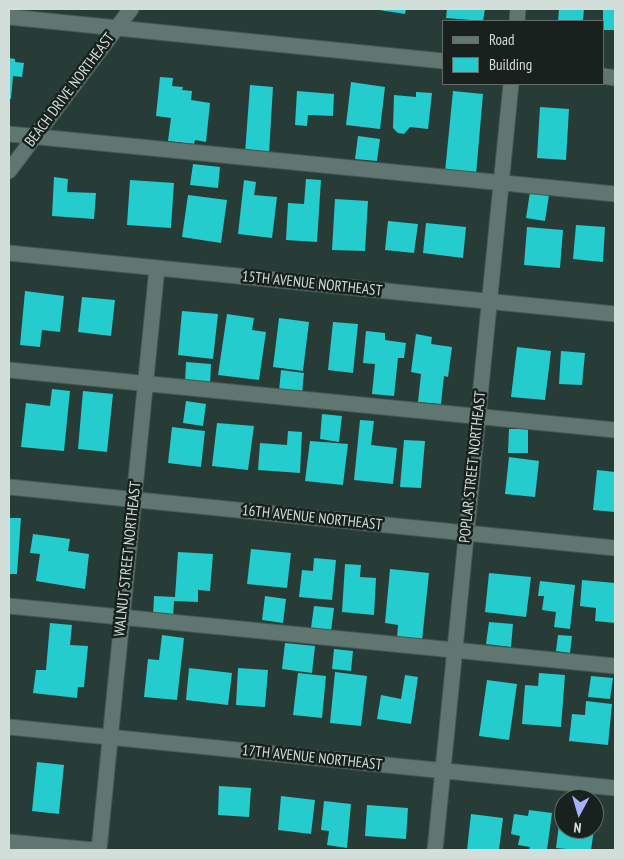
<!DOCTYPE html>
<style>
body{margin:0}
#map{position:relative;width:624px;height:859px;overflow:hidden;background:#273c36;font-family:"PT Sans Narrow",sans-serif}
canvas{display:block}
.frame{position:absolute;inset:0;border:10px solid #d2deda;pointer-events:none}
.legend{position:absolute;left:442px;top:20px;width:162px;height:65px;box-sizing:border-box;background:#18211e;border:1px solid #626d69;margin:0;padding:6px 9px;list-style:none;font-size:15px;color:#d2deda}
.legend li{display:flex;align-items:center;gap:10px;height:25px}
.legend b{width:25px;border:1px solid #626d69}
.north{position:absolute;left:554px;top:789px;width:50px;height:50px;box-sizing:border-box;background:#18211e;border:1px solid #626d69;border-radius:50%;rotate:186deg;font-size:14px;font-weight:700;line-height:20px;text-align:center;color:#d2deda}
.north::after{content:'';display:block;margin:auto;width:18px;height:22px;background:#a6b1fc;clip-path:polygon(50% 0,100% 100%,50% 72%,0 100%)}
</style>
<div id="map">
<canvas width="624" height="859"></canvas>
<div class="frame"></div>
<ul class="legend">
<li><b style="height:6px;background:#607670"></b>Road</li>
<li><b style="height:14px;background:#25cccd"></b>Building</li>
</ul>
<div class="north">N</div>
</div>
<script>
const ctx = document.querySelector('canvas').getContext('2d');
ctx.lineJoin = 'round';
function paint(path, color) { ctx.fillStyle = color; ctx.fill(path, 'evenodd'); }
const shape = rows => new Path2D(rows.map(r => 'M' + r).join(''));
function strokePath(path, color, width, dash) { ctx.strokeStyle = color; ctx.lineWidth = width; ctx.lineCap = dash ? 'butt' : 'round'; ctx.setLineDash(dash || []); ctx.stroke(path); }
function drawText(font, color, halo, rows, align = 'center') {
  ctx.font = font + ' "PT Sans Narrow",sans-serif'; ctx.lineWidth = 5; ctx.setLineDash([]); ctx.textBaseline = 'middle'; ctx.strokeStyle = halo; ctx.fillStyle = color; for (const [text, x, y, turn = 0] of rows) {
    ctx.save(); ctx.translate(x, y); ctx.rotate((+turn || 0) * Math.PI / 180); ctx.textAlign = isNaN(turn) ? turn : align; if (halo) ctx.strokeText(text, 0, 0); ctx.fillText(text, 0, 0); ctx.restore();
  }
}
paint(shape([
 [379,9,406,9,405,14,379,10],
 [447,9,485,9,483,21,446,18],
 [559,9,584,9,583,21,558,21],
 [603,9,615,9,615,30,603,30],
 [9,58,15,59,15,62,24,63,22,77,13,76,11,99,9,98],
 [160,77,173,78,172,86,183,87,182,90,192,91,191,100,210,103,206,142,195,140,194,144,168,141,171,118,156,116],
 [351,82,385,87,380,129,346,125],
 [250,85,273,87,269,154,245,153],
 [297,91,334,94,333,116,308,115,307,126,295,125],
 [453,91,483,94,476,175,445,172],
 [416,92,432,93,428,129,410,127,404,134,398,133,393,128,394,95,416,97],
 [540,107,569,109,566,160,537,158],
 [358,136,380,139,377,161,355,159],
 [193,164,220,167,218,188,190,185],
 [54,177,68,179,67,192,96,193,94,219,52,216],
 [306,179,321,180,317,242,286,240,288,203,304,204],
 [130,180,174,183,171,228,127,225],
 [244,180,256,182,254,195,277,197,272,238,238,234],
 [530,192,549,195,545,221,526,218],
 [188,195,227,200,221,243,182,237],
 [335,199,368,201,365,251,332,250],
 [388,221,418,224,414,253,385,250],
 [426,223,466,227,463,258,423,253],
 [576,225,605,227,603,262,573,259],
 [527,227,563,230,560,268,524,265],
 [25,291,64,296,60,332,42,330,40,347,20,345],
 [82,297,115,300,111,336,78,332],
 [182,311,218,314,213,359,178,355],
 [227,314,254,318,252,330,266,332,259,380,218,375],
 [279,318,309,322,303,371,273,367],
 [333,322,358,324,353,373,328,370],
 [366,331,385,333,385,340,406,343,404,358,398,358,394,396,372,394,375,364,363,363],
 [416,334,432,337,431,344,452,347,448,377,444,376,441,404,418,402,421,374,411,372],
 [517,347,551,351,545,400,511,397],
 [561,351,585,353,582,385,559,384],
 [186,362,211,364,210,386,185,384],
 [281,370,304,373,302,393,279,391],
 [52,389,70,391,64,451,21,447,26,403,50,406],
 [83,391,113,394,107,452,78,449],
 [186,401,206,404,203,426,183,423],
 [322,414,342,416,339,442,320,439],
 [360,420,374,421,371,445,397,448,393,484,354,480],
 [217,423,254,426,248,470,212,466],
 [172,427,205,431,201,467,168,463],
 [509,429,528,429,528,453,508,453],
 [288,431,302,432,300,473,258,470,260,443,287,445],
 [404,440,425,441,421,488,400,487],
 [310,441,348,444,343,485,305,481],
 [509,457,539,461,535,497,505,494],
 [597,470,615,472,615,512,593,510],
 [9,518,21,518,17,574,9,574],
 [33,534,70,539,68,551,89,554,85,589,36,581,40,554,30,553],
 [251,549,291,553,287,588,247,584],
 [178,552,213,554,210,591,198,590,198,602,174,601,173,618,153,617,154,596,175,597],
 [314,558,336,560,332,600,299,597,302,570,313,571],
 [345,564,361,565,360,577,376,578,374,615,342,612],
 [390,569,429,573,422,641,397,638,398,625,385,623],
 [489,573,531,577,526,617,485,612],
 [582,580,615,583,615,623,595,621,596,608,580,606],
 [540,581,575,585,570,629,554,627,556,612,542,610,544,596,538,596],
 [265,596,286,599,283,623,262,620],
 [314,606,334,608,331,631,311,628],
 [489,622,513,624,511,647,486,644],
 [50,623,72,625,70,645,88,646,84,687,78,687,77,698,33,693,36,670,46,670],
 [162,635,184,638,177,700,144,697,148,659,159,660],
 [558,635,572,636,570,653,556,651],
 [285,643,315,646,312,673,282,669],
 [334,649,353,651,351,671,332,669],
 [189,668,232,673,228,705,186,700],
 [238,668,268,670,265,707,236,705],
 [335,672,367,676,361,726,330,723],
 [298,673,326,676,322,718,293,715],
 [539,673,565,675,561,727,522,724,525,685,538,686],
 [405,675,418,677,411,724,377,719,381,695,401,699],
 [591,676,613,678,610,699,588,697],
 [487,680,517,684,509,740,479,736],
 [586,701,612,704,608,745,569,741,572,714,585,715],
 [37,762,64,765,59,814,32,811],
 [219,786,251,788,249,817,218,815],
 [281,796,315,800,311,834,278,830],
 [324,801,351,804,347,848,327,845,329,831,321,830],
 [367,805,408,808,406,839,365,836],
 [529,810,552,813,547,850,529,850,530,847,518,845,520,836,511,834,514,814,528,816],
 [471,814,503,818,499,850,467,850],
 [560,817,564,818,564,829,594,829,591,850,577,850,556,848]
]), '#25cccd');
const minor = shape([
 [9,17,443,61],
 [517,21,518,9],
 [603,76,615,78],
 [9,134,615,194],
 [9,171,131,9],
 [9,253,615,314],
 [9,370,615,430],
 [9,487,615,548],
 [9,606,615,666],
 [9,727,615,788],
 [9,842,93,850],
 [99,850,157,268],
 [435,850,511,84]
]);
strokePath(minor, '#465753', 17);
strokePath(minor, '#607670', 15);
drawText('15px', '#d2deda', '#18211e', [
 ["BEACH DRIVE NORTHEAST",70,90,-53],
 ["15TH AVENUE NORTHEAST",312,284,6],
 ["POPLAR STREET NORTHEAST",473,467,-84],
 ["16TH AVENUE NORTHEAST",312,518,6],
 ["WALNUT STREET NORTHEAST",128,559,-84],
 ["17TH AVENUE NORTHEAST",312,758,6]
]);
</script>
